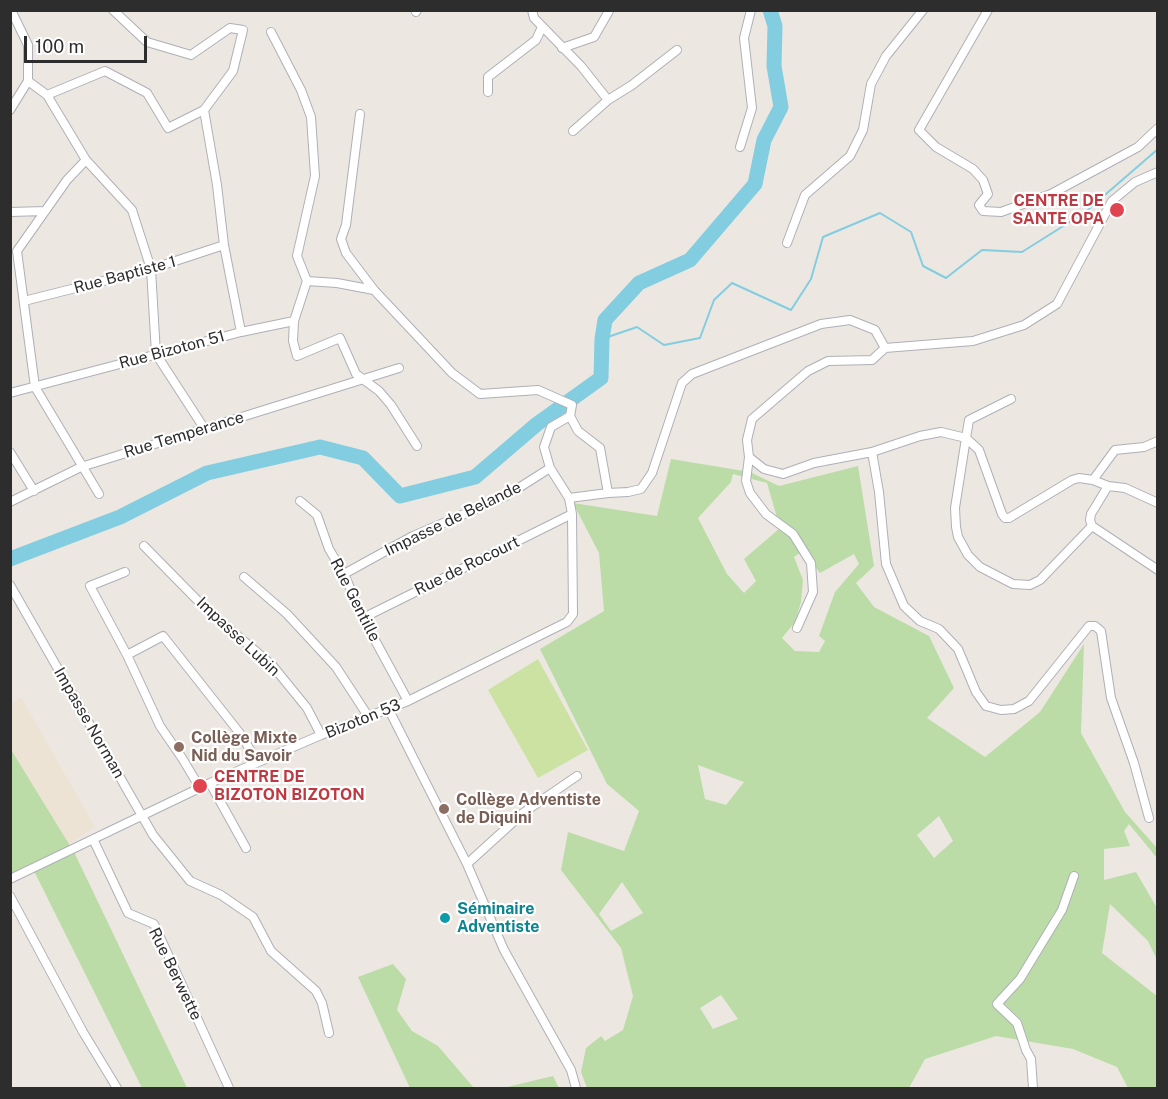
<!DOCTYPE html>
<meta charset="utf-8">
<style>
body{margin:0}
#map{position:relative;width:1168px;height:1099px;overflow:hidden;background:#ede7e2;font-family:"Public Sans",sans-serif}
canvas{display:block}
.frame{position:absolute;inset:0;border:12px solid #2d2d2d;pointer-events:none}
.scale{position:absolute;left:24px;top:36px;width:123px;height:27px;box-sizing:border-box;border:3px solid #2d2d2d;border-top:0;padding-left:8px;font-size:18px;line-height:21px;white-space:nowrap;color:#2d2d2d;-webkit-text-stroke:4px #fff;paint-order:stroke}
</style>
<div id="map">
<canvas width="1168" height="1099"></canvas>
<div class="frame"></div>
<div class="scale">100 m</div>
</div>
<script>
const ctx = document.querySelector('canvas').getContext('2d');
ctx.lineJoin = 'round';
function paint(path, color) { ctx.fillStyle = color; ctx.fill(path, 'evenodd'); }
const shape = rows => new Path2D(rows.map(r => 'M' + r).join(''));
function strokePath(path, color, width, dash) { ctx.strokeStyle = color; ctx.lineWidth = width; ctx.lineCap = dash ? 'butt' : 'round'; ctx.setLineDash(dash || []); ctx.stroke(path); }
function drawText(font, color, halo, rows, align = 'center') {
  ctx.font = font + ' "Public Sans",sans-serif'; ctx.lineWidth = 4.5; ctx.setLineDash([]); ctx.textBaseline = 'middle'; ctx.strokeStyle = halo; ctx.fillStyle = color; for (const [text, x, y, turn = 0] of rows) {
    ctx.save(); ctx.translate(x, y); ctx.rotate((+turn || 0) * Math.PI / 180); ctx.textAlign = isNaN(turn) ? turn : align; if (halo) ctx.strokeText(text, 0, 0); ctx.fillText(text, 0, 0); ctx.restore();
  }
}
paint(shape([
 [21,697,95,827,42,861,11,809,10,705]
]), '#ece3d4');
paint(shape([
 [671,459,750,472,779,486,858,466,874,566,856,583,874,607,929,636,954,688,927,718,985,757,1040,712,1084,644,1081,733,1125,812,1157,848,1157,858,1129,824,1124,831,1130,846,1104,849,1104,880,1136,872,1157,908,1157,960,1148,941,1110,904,1102,953,1157,996,1157,1088,1128,1088,1117,1067,1073,1049,996,1036,925,1059,909,1088,587,1088,581,1072,586,1048,601,1036,605,1041,623,1030,633,996,621,948,561,870,568,832,624,851,639,811,607,784,540,649,604,611,599,553,573,503,657,516],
 [733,474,767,483,780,528,744,559,756,581,744,593,727,574,698,518,731,482],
 [803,551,820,573,854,554,859,564,835,592,819,636,825,641,819,652,795,651,782,638,795,622,801,602,803,580,794,557],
 [698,765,744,782,726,805,705,799],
 [939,816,953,841,934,858,917,835],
 [622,882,643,913,611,931,599,914],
 [721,995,738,1019,713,1029,700,1008],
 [10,748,75,854,187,1088,142,1088,33,869,11,880],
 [393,964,406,979,397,1010,412,1031,438,1046,474,1088,410,1088,358,977],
 [553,1076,559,1088,503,1088]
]), '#bbdca6');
paint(shape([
 [538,659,588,750,538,778,488,690]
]), '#cbe2a3');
strokePath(shape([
 [602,339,637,327,664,345,700,338,714,300,732,283,791,310,811,279,823,237,880,213,911,232,923,266,946,278,982,250,1022,252,1084,213,1158,149]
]), '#83cde1', 2);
strokePath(shape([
 [10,559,120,517,207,473,320,447,363,458,400,496,475,477,537,424,601,378,602,339,605,320,639,283,690,260,755,184,764,140,781,107,774,66,775,26,770,10]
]), '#83cde1', 15);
const minor = shape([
 [532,10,534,18,581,66,608,100,573,131],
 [988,10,919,130,936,147,973,169,983,180,988,194,979,205,983,211,1001,212,1051,194,1138,147,1158,128],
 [416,12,417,10],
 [271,32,301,90,311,117,315,176,297,256,307,281],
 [562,48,594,37,609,11],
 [28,81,47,95,86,160,132,210,151,269,156,354,204,428],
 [488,92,488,77,536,40,542,27],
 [47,95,105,71,147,93,168,128,204,110,233,71,243,30,230,28,191,55,147,42,113,10],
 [608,100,632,85,677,50],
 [10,110,28,81,28,45,11,10],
 [204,110,217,185,224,245,241,332],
 [360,114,346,225,341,239,346,253,374,290],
 [740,147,752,108,744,38,751,10],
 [86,160,67,180,17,251,35,387,99,494],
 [10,212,45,211],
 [787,243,805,195,850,156,863,130,871,84,878,71,886,56,923,10],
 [307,281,337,283,374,290,452,373,480,394,538,390,572,405,570,416],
 [24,301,151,269,224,245],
 [294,321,293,341,297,356,340,338,356,374,379,391,391,405,417,446],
 [885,348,973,341,1024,325,1057,304,1112,201,1135,182,1158,172],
 [10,393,241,332,294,321,307,281],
 [1011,399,969,420,966,438,979,450,1002,514,1005,518,1009,518,1072,480,1079,478,1093,480,1108,486],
 [10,452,34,491],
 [872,452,879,492,886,564,904,606,920,621,939,629,958,649,976,692,986,706,1001,710,1014,709,1029,701,1089,626,1095,626,1101,631,1111,698,1134,763,1149,818],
 [749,457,746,481,750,493,766,514,793,534,811,563,813,592,797,628],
 [1093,480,1115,450,1144,447,1158,441],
 [569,498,608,493,628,492,641,489,652,473,682,383,692,374,821,324,850,320,875,330,885,348,872,360,828,361,808,371,752,419,747,440,749,457,764,469,783,474,814,463,872,452,920,436,941,432,966,438,955,508,956,527,958,537,968,555,980,567,1013,584,1030,585,1040,580,1092,526,1090,520,1091,514,1108,486,1125,488,1158,503],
 [300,501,317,515,329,549,344,574,363,618,408,701],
 [10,502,81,467,399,368],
 [1092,526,1158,570],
 [144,546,205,608,272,665,307,708,321,735],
 [125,572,90,586,127,655,160,726,182,758,200,788],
 [344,574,413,536,506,496,550,468,544,447,551,427,570,416,578,431,600,448,608,493],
 [244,577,287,614,336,667,368,716],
 [10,585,153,835,190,881,221,895,253,917,271,951,316,991,322,1003,329,1033],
 [363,618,572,514],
 [127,655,163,636,242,736,257,762],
 [388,708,467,864,504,950,571,1070,576,1088],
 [210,783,246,848],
 [93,839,128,913,154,924,229,1088],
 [467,864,523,813,577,776],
 [10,879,210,783,321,735,408,701,567,622,573,614,572,514,569,498,550,468],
 [10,896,83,1032,117,1088],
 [1033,1088,1031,1059,1026,1050,1017,1023,997,1004,1020,979,1062,910,1074,876]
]);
strokePath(minor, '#aeb0b7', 10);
strokePath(minor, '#fff', 8);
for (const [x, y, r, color] of [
 [1117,210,8,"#e0444e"],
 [179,747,6,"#8d6e63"],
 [200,786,8,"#e0444e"],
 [444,809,6,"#8d6e63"],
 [445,918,6,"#0f9aa8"]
]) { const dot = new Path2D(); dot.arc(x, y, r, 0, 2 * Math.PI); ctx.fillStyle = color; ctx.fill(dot); strokePath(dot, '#fff', 2); }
drawText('bold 16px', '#be3a42', '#fff', [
 ["CENTRE DE",1104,201],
 ["SANTE OPA",1104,219],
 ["CENTRE DE",214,777,"left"],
 ["BIZOTON BIZOTON",214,795,"left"]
], 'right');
drawText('16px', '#2d2d2d', '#fff', [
 ["Rue Baptiste 1",125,275,-15],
 ["Rue Bizoton 51",172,350,-15],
 ["Rue Temperance",184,435,-17],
 ["Impasse de Belande",453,519,-26],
 ["Rue de Rocourt",467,566,-26],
 ["Rue Gentille",355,600,63],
 ["Impasse Lubin",238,637,43],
 ["Bizoton 53",363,719,-22],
 ["Impasse Norman",89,723,60],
 ["Rue Berwette",175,974,64]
]);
drawText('bold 16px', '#785e54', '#fff', [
 ["Collège Mixte",191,738],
 ["Nid du Savoir",191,756],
 ["Collège Adventiste",456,800],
 ["de Diquini",456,818]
], 'left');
drawText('bold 16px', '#0d838f', '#fff', [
 ["Séminaire",457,909],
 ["Adventiste",457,927]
], 'left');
</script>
